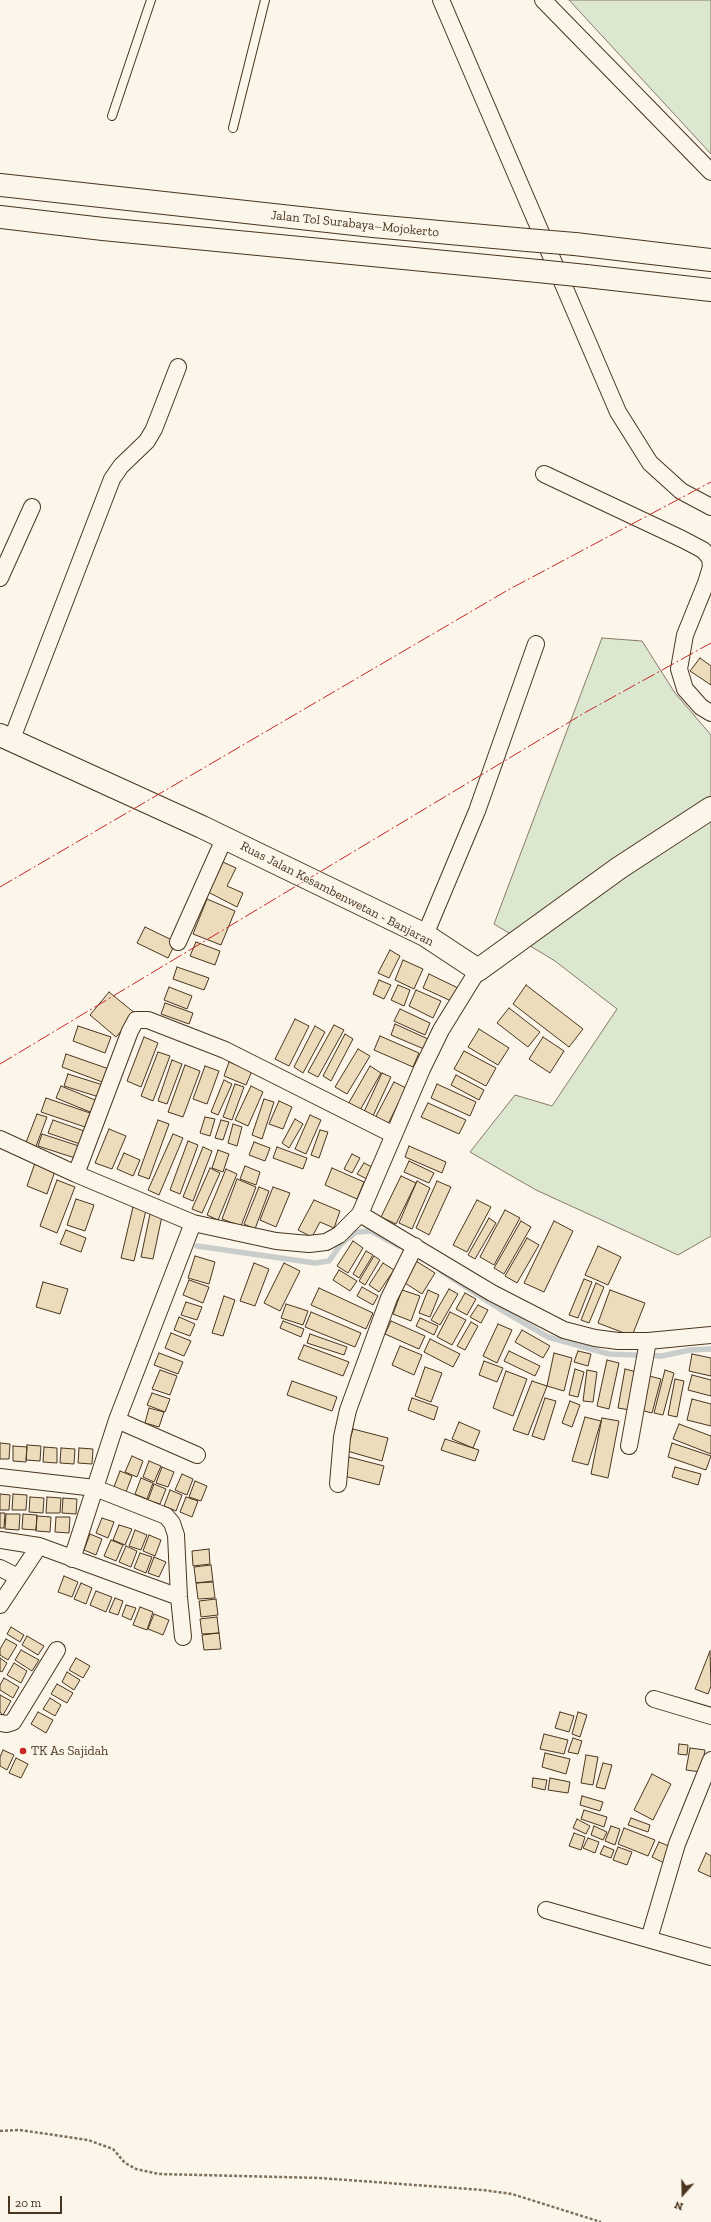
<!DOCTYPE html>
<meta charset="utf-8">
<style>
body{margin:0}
#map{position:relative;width:711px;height:2222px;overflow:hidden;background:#fbf6e9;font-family:"Zilla Slab",serif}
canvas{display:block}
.north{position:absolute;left:663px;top:2174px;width:40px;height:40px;-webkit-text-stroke:3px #fbf6e9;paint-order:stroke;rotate:200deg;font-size:11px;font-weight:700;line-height:16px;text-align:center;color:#4a3520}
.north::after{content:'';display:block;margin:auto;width:14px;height:18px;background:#4a3520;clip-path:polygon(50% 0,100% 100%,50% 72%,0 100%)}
.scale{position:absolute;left:8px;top:2196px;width:54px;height:18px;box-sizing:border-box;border:2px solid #4a3520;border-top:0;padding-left:5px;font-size:12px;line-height:14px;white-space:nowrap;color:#4a3520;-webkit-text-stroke:3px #fbf6e9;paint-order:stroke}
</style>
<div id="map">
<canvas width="711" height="2222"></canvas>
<div class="north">N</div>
<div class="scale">20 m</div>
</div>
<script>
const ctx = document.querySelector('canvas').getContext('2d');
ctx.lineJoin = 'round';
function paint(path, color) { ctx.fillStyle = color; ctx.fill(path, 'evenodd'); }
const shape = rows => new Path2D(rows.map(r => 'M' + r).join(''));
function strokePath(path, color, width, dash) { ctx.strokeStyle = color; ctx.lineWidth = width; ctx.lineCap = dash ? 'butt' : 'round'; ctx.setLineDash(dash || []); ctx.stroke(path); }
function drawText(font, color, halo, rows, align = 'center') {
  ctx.font = font + ' "Zilla Slab",serif'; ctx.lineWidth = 3; ctx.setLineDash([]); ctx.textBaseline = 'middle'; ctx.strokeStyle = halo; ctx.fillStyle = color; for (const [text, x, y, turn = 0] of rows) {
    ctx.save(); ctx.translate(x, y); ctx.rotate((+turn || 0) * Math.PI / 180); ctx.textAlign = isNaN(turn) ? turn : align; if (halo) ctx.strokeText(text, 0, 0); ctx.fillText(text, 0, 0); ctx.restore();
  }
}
const green = shape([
 [569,0,711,0,711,154,569,0],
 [602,638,642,641,675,693,711,735,711,1236,678,1255,536,1190,470,1152,515,1095,552,1106,617,1009,555,961,494,924,602,638]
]);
paint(green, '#dce7d0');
strokePath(green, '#887966', 1);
strokePath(shape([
 [197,1246,315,1263,329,1261,341,1244,356,1232,371,1231,399,1246],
 [441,1271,500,1309,548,1337,609,1354,662,1356,690,1350,711,1349]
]), '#c9cecd', 5.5);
const building = shape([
 [700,658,711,666,711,685,690,671,700,658],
 [223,862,236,868,227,886,243,893,237,907,208,892,223,862],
 [207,899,235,911,221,945,193,934,207,899],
 [145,927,176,942,168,958,137,943,145,927],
 [196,942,220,951,215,965,190,956,196,942],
 [390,950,400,956,389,978,378,973,390,950],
 [403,960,423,969,414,989,395,980,403,960],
 [177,967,209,978,204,990,173,979,177,967],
 [429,974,458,988,451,1001,423,988,429,974],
 [379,980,391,985,384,999,373,994,379,980],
 [398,985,410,990,404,1006,391,1000,398,985],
 [526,985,583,1029,569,1047,513,1004,526,985],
 [169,987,192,996,187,1009,164,1000,169,987],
 [416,990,441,1001,433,1018,409,1006,416,990],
 [109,992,136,1014,116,1037,90,1015,109,992],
 [165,1003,193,1013,189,1024,161,1014,165,1003],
 [509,1008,540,1032,528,1047,497,1023,509,1008],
 [400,1009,430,1023,425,1035,394,1021,400,1009],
 [295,1019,309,1026,289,1066,275,1059,295,1019],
 [395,1024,428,1039,424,1049,391,1035,395,1024],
 [334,1025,344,1030,318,1077,308,1072,334,1025],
 [78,1026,111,1037,105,1053,73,1041,78,1026],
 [315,1026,325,1032,303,1073,294,1067,315,1026],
 [479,1029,509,1048,498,1065,468,1047,479,1029],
 [345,1034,353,1039,331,1081,323,1076,345,1034],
 [380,1036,419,1053,413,1067,374,1050,380,1036],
 [144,1037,158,1043,141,1087,127,1081,144,1037],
 [543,1037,564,1051,550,1073,529,1059,543,1037],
 [358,1049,370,1056,347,1094,335,1087,358,1049],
 [464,1051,496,1068,486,1086,454,1069,464,1051],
 [158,1052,170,1056,153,1101,141,1096,158,1052],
 [66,1054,109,1069,105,1083,62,1067,66,1054],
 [172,1060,182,1064,167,1104,158,1101,172,1060],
 [229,1062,252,1071,246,1085,224,1076,229,1062],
 [185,1065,200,1071,183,1117,168,1112,185,1065],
 [205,1066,219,1071,207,1104,193,1099,205,1066],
 [370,1066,381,1073,359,1112,347,1106,370,1066],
 [382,1073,391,1077,372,1118,363,1114,382,1073],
 [68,1074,103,1085,99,1097,64,1086,68,1074],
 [456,1075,484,1090,479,1100,451,1085,456,1075],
 [224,1080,232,1084,218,1115,211,1112,224,1080],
 [394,1082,406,1088,387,1126,374,1120,394,1082],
 [235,1084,244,1087,232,1120,223,1117,235,1084],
 [437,1084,476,1102,470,1116,431,1098,437,1084],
 [61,1086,100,1102,95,1114,56,1098,61,1086],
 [251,1086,263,1092,248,1126,235,1120,251,1086],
 [46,1098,90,1113,85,1127,41,1112,46,1098],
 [264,1099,274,1102,262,1139,252,1135,264,1099],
 [279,1101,292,1107,283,1129,269,1124,279,1101],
 [428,1103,466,1120,459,1134,421,1117,428,1103],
 [37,1114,47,1117,35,1149,25,1145,37,1114],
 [310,1115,321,1120,306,1154,295,1149,310,1115],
 [205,1117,215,1119,210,1136,200,1133,205,1117],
 [295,1119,303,1124,289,1148,282,1143,295,1119],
 [53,1120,87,1132,83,1145,48,1133,53,1120],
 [158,1120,169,1124,149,1179,138,1175,158,1120],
 [221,1120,229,1122,223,1140,215,1138,221,1120],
 [233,1124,242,1127,237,1146,228,1143,233,1124],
 [109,1129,126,1136,112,1169,95,1163,109,1129],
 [320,1130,328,1132,319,1158,311,1155,320,1130],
 [42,1134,79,1146,75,1158,38,1146,42,1134],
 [173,1134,183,1138,159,1195,148,1190,173,1134],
 [188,1141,198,1145,180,1194,170,1190,188,1141],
 [254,1142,270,1148,265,1161,249,1155,254,1142],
 [409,1146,446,1162,442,1173,405,1157,409,1146],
 [203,1147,212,1151,193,1201,183,1197,203,1147],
 [277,1147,307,1158,303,1169,273,1158,277,1147],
 [218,1150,229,1154,223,1172,212,1168,218,1150],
 [124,1153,140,1160,133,1176,117,1169,124,1153],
 [352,1154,360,1158,352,1173,344,1169,352,1154],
 [409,1161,434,1173,429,1183,404,1172,409,1161],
 [35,1163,55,1171,47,1194,27,1186,35,1163],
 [364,1163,374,1168,367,1179,357,1174,364,1163],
 [245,1166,260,1172,256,1185,240,1179,245,1166],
 [210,1168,220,1173,202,1213,192,1209,210,1168],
 [332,1168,364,1182,357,1199,325,1185,332,1168],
 [226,1169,237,1174,218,1220,207,1215,226,1169],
 [401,1176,416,1183,396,1224,381,1217,401,1176],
 [237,1179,256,1187,241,1226,222,1219,237,1179],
 [57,1180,75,1187,57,1233,40,1226,57,1180],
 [417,1181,430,1188,412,1229,399,1223,417,1181],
 [437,1181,451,1187,429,1235,416,1228,437,1181],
 [259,1187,269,1191,255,1229,244,1224,259,1187],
 [273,1187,290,1193,276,1227,260,1220,273,1187],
 [76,1199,94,1205,85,1231,67,1225,76,1199],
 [314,1200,340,1211,334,1228,320,1222,312,1237,298,1230,314,1200],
 [477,1200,491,1207,467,1252,453,1245,477,1200],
 [133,1207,146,1210,134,1261,121,1258,133,1207],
 [505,1210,520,1218,494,1265,480,1257,505,1210],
 [150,1214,162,1216,153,1259,141,1257,150,1214],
 [489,1218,496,1223,475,1259,468,1255,489,1218],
 [521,1221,531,1227,504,1274,494,1268,521,1221],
 [554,1221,573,1231,544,1292,524,1283,554,1221],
 [66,1230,86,1238,81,1252,60,1244,66,1230],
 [527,1238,539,1245,517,1283,505,1276,527,1238],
 [353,1241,363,1248,348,1273,337,1266,353,1241],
 [598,1246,621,1257,608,1285,585,1275,598,1246],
 [366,1251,373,1255,359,1278,353,1274,366,1251],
 [195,1256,215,1262,209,1284,188,1278,195,1256],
 [374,1256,380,1260,365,1285,359,1281,374,1256],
 [416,1261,435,1273,422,1294,402,1281,416,1261],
 [254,1263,269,1269,255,1306,240,1301,254,1263],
 [284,1263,300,1271,280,1311,264,1303,284,1263],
 [383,1263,394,1270,379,1292,369,1285,383,1263],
 [339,1270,357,1281,350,1291,333,1280,339,1270],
 [584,1279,592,1282,578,1318,569,1315,584,1279],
 [189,1280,209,1287,203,1303,183,1295,189,1280],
 [43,1282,68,1289,60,1314,36,1307,43,1282],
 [596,1283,604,1287,589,1323,581,1320,596,1283],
 [362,1287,378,1296,373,1305,357,1296,362,1287],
 [319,1288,373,1313,366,1329,311,1305,319,1288],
 [449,1289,458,1294,440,1325,431,1320,449,1289],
 [402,1290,420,1296,411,1321,393,1314,402,1290],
 [428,1290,439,1295,430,1317,419,1313,428,1290],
 [610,1290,645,1303,632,1336,598,1323,610,1290],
 [465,1293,476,1299,467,1315,456,1309,465,1293],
 [224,1296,235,1300,223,1336,212,1333,224,1296],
 [186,1302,202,1307,197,1320,181,1315,186,1302],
 [286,1304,308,1311,303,1325,281,1318,286,1304],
 [478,1305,488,1310,481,1323,470,1317,478,1305],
 [311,1312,361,1333,355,1347,305,1327,311,1312],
 [450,1312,466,1320,452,1345,437,1337,450,1312],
 [179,1317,195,1324,190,1336,174,1330,179,1317],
 [420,1318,438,1326,434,1335,416,1326,420,1318],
 [283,1321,304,1329,301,1337,280,1328,283,1321],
 [391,1321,425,1336,419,1349,385,1334,391,1321],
 [471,1322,478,1326,465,1350,457,1346,471,1322],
 [498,1324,512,1330,497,1363,483,1356,498,1324],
 [522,1330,550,1346,543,1358,515,1342,522,1330],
 [171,1333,191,1341,184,1356,165,1348,171,1333],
 [310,1334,347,1347,344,1355,307,1343,310,1334],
 [430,1339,460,1354,453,1367,424,1352,430,1339],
 [304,1345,349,1362,343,1376,298,1359,304,1345],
 [400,1346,422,1355,414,1375,392,1365,400,1346],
 [509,1351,540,1366,535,1376,504,1361,509,1351],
 [578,1351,591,1354,588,1366,574,1362,578,1351],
 [159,1353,183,1362,178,1374,154,1365,159,1353],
 [554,1353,572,1358,564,1391,547,1386,554,1353],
 [692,1354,711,1358,711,1376,689,1371,692,1354],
 [607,1360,619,1363,609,1409,597,1406,607,1360],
 [484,1361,503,1368,497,1382,479,1375,484,1361],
 [425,1367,442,1373,431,1402,415,1396,425,1367],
 [575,1369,584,1372,578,1397,569,1395,575,1369],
 [625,1369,637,1372,630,1410,618,1408,625,1369],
 [160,1370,177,1376,170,1395,152,1389,160,1370],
 [587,1370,597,1372,593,1402,583,1401,587,1370],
 [665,1370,674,1373,663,1415,654,1413,665,1370],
 [506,1371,527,1379,513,1416,493,1408,506,1371],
 [692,1375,711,1380,711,1396,688,1390,692,1375],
 [649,1376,661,1379,652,1413,640,1410,649,1376],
 [675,1379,684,1381,677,1417,668,1415,675,1379],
 [292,1381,337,1397,332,1411,287,1395,292,1381],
 [532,1381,547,1386,528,1435,513,1430,532,1381],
 [152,1393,170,1399,165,1412,147,1405,152,1393],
 [412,1398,438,1407,434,1420,408,1410,412,1398],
 [545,1398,556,1401,544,1440,532,1436,545,1398],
 [692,1399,711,1404,711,1426,687,1420,692,1399],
 [570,1401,580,1405,572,1427,562,1423,570,1401],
 [149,1408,164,1412,159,1427,145,1423,149,1408],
 [585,1417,601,1421,588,1465,572,1461,585,1417],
 [602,1418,619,1421,608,1478,591,1474,602,1418],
 [459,1422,480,1431,473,1448,452,1439,459,1422],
 [679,1424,711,1436,711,1454,673,1439,679,1424],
 [353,1429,388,1438,382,1461,347,1451,353,1429],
 [445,1439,479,1450,475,1461,441,1450,445,1439],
 [0,1443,10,1444,9,1459,0,1459,0,1443],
 [672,1443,711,1456,706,1470,668,1457,672,1443],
 [27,1445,41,1446,40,1461,26,1460,27,1445],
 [13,1446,27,1447,26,1462,13,1461,13,1446],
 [44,1447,57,1448,57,1463,43,1462,44,1447],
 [61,1448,75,1449,74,1464,60,1463,61,1448],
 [79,1448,93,1449,92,1464,78,1463,79,1448],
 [132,1456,143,1461,137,1477,125,1472,132,1456],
 [349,1457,384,1466,379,1485,344,1476,349,1457],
 [149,1461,161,1466,154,1482,143,1477,149,1461],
 [162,1467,174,1472,168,1487,156,1483,162,1467],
 [675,1467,701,1474,698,1485,672,1477,675,1467],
 [120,1471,132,1476,126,1492,114,1487,120,1471],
 [182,1474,193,1479,187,1495,175,1490,182,1474],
 [141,1478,153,1483,147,1499,135,1494,141,1478],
 [195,1481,207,1486,201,1501,189,1497,195,1481],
 [154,1484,166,1489,160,1504,148,1500,154,1484],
 [170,1490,182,1495,176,1511,164,1506,170,1490],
 [0,1494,10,1495,9,1510,0,1510,0,1494],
 [13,1494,27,1495,26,1510,12,1510,13,1494],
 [30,1497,44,1498,43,1513,29,1512,30,1497],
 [47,1497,61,1498,60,1513,46,1513,47,1497],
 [186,1497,198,1501,192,1517,180,1512,186,1497],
 [63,1498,77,1499,76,1514,62,1513,63,1498],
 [0,1513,5,1513,4,1528,0,1528,0,1513],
 [6,1514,20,1514,19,1530,5,1529,6,1514],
 [23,1514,37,1515,36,1530,22,1529,23,1514],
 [37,1516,51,1517,50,1532,36,1531,37,1516],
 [56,1517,70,1517,69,1533,55,1532,56,1517],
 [102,1518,114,1522,108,1538,96,1533,102,1518],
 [119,1525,132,1529,125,1545,113,1540,119,1525],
 [135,1530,147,1535,141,1550,129,1546,135,1530],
 [90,1534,102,1539,96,1555,84,1550,90,1534],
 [149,1535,161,1540,155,1556,143,1551,149,1535],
 [111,1540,123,1545,116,1561,104,1556,111,1540],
 [126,1546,137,1551,131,1567,119,1562,126,1546],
 [209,1549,210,1564,193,1566,192,1551,209,1549],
 [140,1553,152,1557,146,1573,134,1568,140,1553],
 [154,1557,166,1562,159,1577,148,1573,154,1557],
 [211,1565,213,1581,196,1583,194,1567,211,1565],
 [64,1576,78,1582,72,1597,58,1592,64,1576],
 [213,1582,215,1598,198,1599,196,1583,213,1582],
 [81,1583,92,1588,86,1604,74,1599,81,1583],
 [96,1591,112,1597,106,1612,90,1605,96,1591],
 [115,1598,123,1601,118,1615,109,1612,115,1598],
 [216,1599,218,1615,201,1617,199,1601,216,1599],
 [126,1605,136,1608,131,1620,122,1616,126,1605],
 [140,1607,153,1612,147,1630,133,1625,140,1607],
 [154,1614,169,1620,163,1635,148,1629,154,1614],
 [217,1617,219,1633,202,1634,200,1619,217,1617],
 [11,1627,24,1635,20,1642,7,1634,11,1627],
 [219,1633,221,1649,204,1650,202,1635,219,1633],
 [27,1636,44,1646,38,1655,22,1645,27,1636],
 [6,1639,17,1645,8,1660,0,1655,0,1649,6,1639],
 [21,1650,39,1660,32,1671,15,1660,21,1650],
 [710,1651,711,1686,708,1694,695,1689,710,1651],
 [0,1658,7,1663,2,1672,0,1671,0,1658],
 [76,1658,90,1666,83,1678,69,1670,76,1658],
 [14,1663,27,1671,21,1683,7,1675,14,1663],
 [67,1672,80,1680,74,1690,62,1682,67,1672],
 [4,1678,19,1687,13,1698,0,1690,0,1685,4,1678],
 [57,1684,73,1693,67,1703,51,1694,57,1684],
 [0,1695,11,1701,3,1715,0,1712,0,1695],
 [50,1698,61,1705,55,1716,43,1709,50,1698],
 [38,1712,53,1720,46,1733,31,1724,38,1712],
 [560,1712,574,1716,569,1732,555,1728,560,1712],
 [578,1712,587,1715,580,1737,572,1734,578,1712],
 [544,1734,568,1740,564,1754,540,1749,544,1734],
 [573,1738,582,1741,578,1754,568,1752,573,1738],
 [679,1744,688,1745,687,1755,678,1754,679,1744],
 [690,1748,705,1750,701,1772,686,1770,690,1748],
 [3,1750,14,1755,7,1770,0,1766,0,1757,3,1750],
 [545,1753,570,1759,566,1774,542,1767,545,1753],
 [586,1755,598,1757,593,1785,581,1783,586,1755],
 [16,1758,28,1764,21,1778,9,1773,16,1758],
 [603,1763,612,1765,605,1789,596,1787,603,1763],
 [652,1774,671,1784,653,1820,634,1810,652,1774],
 [533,1778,547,1780,545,1790,532,1787,533,1778],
 [550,1778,570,1782,568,1793,548,1790,550,1778],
 [582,1796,603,1802,600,1811,580,1805,582,1796],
 [584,1810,607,1817,604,1827,581,1819,584,1810],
 [631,1818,650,1825,648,1832,628,1825,631,1818],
 [577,1819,590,1826,586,1834,573,1828,577,1819],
 [594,1826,607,1832,603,1840,591,1835,594,1826],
 [611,1826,620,1829,615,1845,605,1841,611,1826],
 [624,1828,655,1840,648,1856,618,1844,624,1828],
 [574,1833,585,1837,581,1850,569,1846,574,1833],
 [588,1838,599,1842,595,1853,583,1848,588,1838],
 [659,1842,671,1847,664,1863,652,1857,659,1842],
 [604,1846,614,1850,611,1858,600,1854,604,1846],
 [618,1847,632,1852,627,1865,613,1860,618,1847],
 [706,1853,711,1856,711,1877,698,1871,706,1853]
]);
paint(building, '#ecdcbc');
strokePath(building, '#4a3520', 1);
const service = shape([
 [112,116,151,0],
 [233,128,265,0]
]);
const minor = shape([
 [441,0,618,412,650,463,681,491,711,507],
 [543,0,711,172],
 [544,474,682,539,703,550,710,558,711,567,706,583,685,635,679,669,685,689,701,707,711,713],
 [0,578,32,507],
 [11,741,112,479,121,466,147,441,154,429,178,367],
 [425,935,477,811,536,644],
 [178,942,225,837],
 [0,1139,76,1174,193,1223,276,1241,309,1244,326,1242,339,1235,360,1214,422,1069,441,1030,478,970],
 [76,1174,130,1031,136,1020,148,1020,225,1050,394,1135],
 [360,1214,492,1293,564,1330,595,1338,618,1341,648,1341,711,1335],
 [117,1420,197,1455],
 [629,1446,648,1341],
 [0,1477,95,1488,166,1516,172,1523,176,1535,179,1597,183,1637],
 [338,1484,342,1437,348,1410,389,1298,415,1246],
 [0,1540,39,1546,179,1597],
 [72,1559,117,1420,193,1223],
 [0,1568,18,1577],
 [0,1605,39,1546],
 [654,1699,711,1716],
 [0,1723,7,1724,13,1722,57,1650],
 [546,1910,711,1957],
 [649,1939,677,1844,711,1760]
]);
const secondary = shape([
 [0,735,202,827,425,935,478,970,619,868,711,808]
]);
const motorway = shape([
 [0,185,373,226,527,240],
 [0,217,103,229,538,271],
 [575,244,711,260],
 [586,276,711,290]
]);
strokePath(service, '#4a3520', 10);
strokePath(minor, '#4a3520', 18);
strokePath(secondary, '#4a3520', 24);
strokePath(motorway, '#4a3520', 24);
strokePath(shape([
 [0,2131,20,2130,88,2140,113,2149,125,2163,136,2169,159,2174,320,2178,483,2190,512,2194,601,2222]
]), '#7f6f5c', 2.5, [3, 2]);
strokePath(service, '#fbf6e9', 8);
strokePath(minor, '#fbf6e9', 16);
strokePath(secondary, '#fbf6e9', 22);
strokePath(motorway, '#fbf6e9', 22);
const motorwayBridge = shape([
 [527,240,575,244],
 [538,271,586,276]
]);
strokePath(motorwayBridge, '#4a3520', 24, []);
strokePath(motorwayBridge, '#fbf6e9', 22);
strokePath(shape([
 [0,887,508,590,711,482],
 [0,1064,586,712,711,643]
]), '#c62828', 1, [14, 3, 2, 3]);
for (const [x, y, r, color] of [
 [23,1751,4,"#c62828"]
]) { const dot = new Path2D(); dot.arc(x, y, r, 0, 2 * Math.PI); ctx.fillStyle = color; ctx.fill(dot); strokePath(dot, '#fbf6e9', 1.5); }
drawText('13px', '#4a3520', '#fbf6e9', [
 ["Jalan Tol Surabaya–Mojokerto",355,224,6],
 ["Ruas Jalan Kesambenwetan - Banjaran",337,894,27]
]);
drawText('13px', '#4a3520', '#fbf6e9', [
 ["TK As Sajidah",31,1751]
], 'left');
</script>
